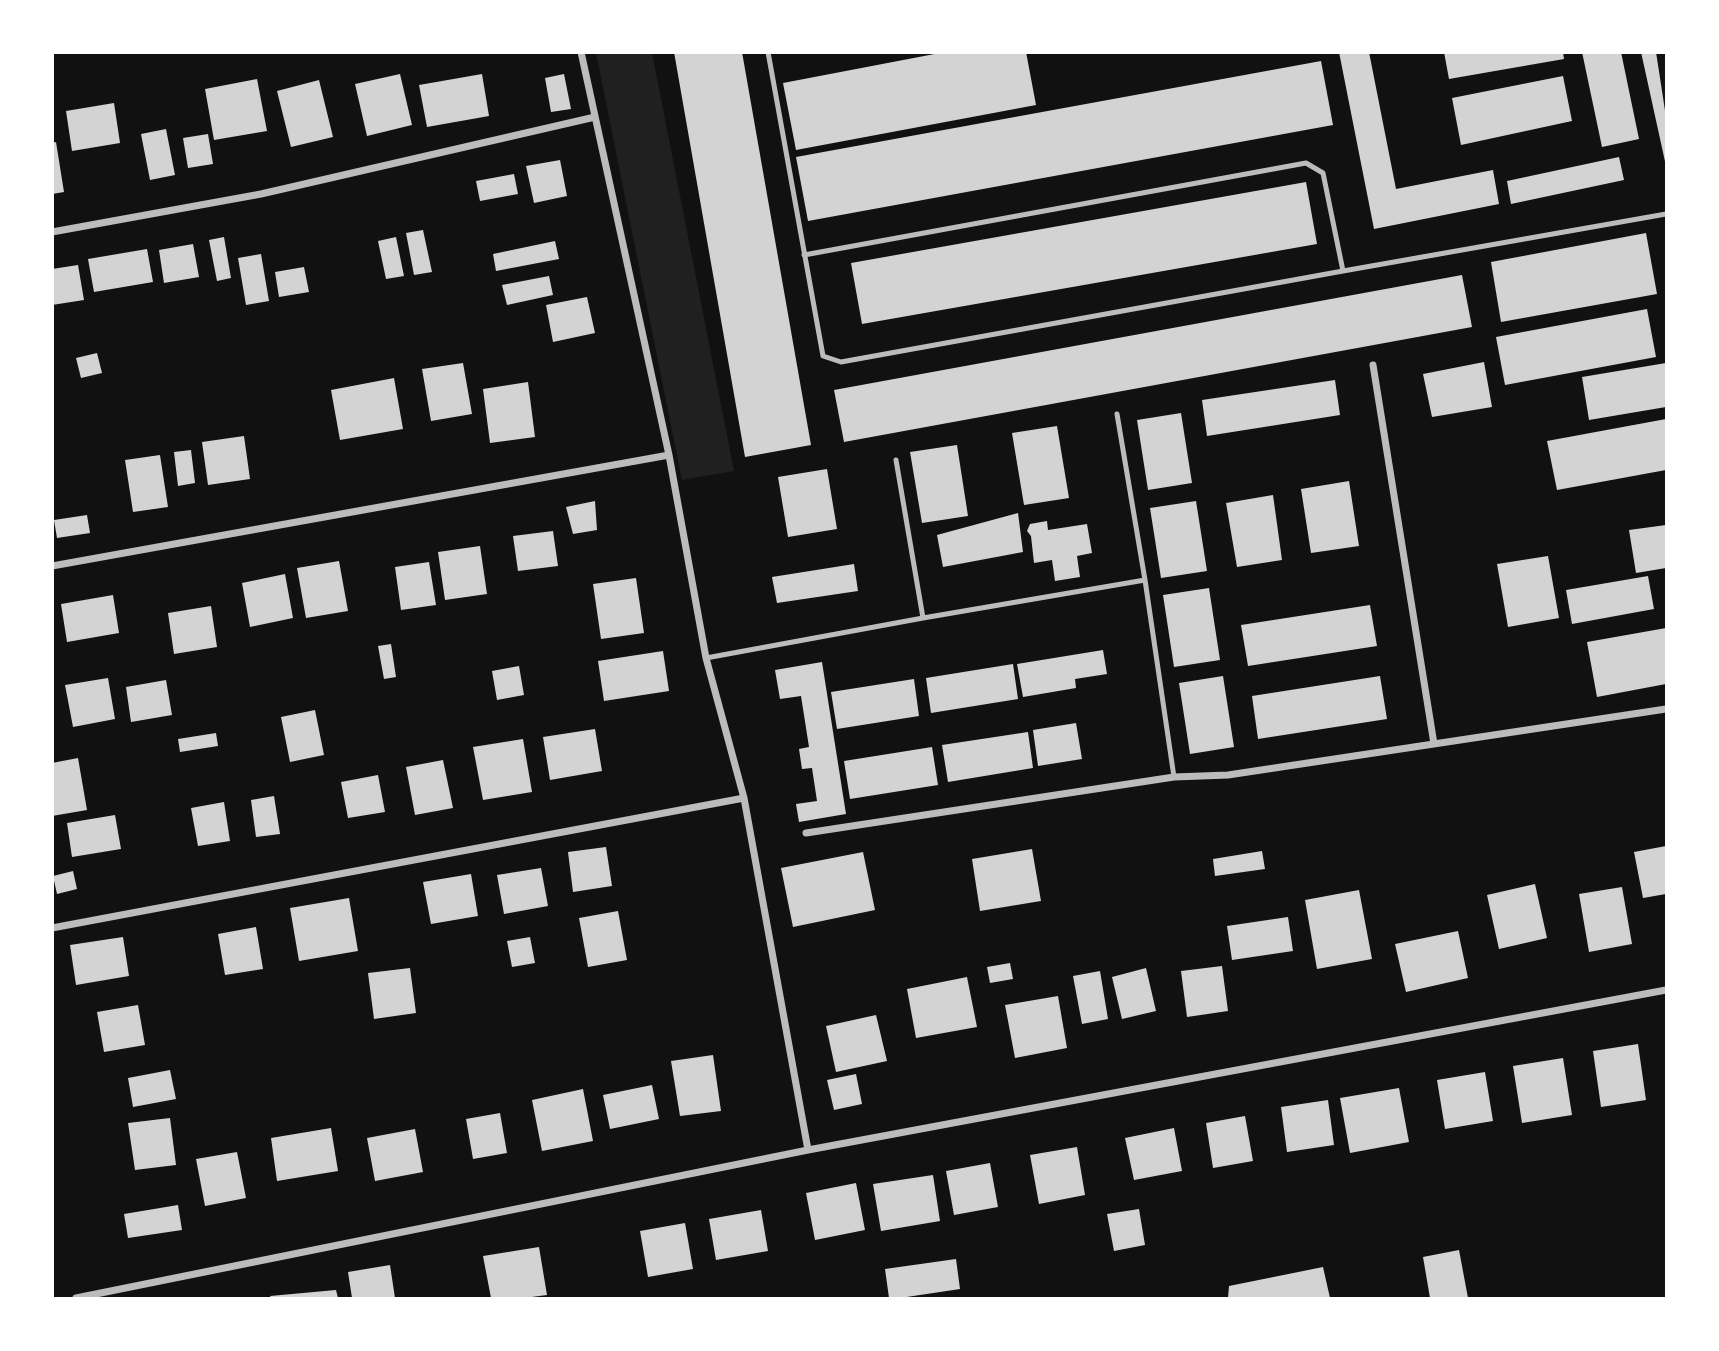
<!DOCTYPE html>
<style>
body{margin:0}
#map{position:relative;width:1719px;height:1351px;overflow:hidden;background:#111;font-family:Helvetica,sans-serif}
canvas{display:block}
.frame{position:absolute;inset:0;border:54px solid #fff;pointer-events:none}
</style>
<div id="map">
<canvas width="1719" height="1351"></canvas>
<div class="frame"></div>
</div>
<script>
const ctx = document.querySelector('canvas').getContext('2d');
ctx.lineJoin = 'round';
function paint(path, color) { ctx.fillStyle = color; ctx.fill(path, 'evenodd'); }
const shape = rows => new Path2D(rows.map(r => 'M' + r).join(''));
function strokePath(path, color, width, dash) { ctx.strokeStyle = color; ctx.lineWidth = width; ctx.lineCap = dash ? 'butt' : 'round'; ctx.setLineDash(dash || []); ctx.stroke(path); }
paint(shape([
 [596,53,652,53,734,471,682,480]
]), '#202020');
paint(shape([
 [674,52,742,52,811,445,745,457],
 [945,52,1026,52,1036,105,796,150,783,83],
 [1339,52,1369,52,1396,189,1493,170,1499,204,1374,229],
 [1444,52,1563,52,1564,59,1449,79],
 [1582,52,1621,52,1639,139,1602,147],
 [1641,52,1656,52,1666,117,1666,166],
 [1321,61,1333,125,808,221,796,157],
 [400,74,412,125,367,136,355,84],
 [482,74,489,116,427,127,419,85],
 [564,74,571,109,551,112,545,78],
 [1563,76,1572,121,1461,145,1452,98],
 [257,79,267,131,214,140,205,89],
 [319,80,333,137,291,147,277,91],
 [114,103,120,143,72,151,66,111],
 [166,129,175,175,150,180,141,134],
 [208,134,213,164,188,168,183,138],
 [56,142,64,192,52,194,52,143],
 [1619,157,1624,180,1511,204,1507,181],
 [560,160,567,196,534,203,526,166],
 [514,174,518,194,480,201,476,181],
 [1306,182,1317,244,862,324,851,263],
 [423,230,432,272,414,275,406,233],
 [1646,233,1657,294,1501,322,1491,262],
 [224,237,231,278,217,281,209,240],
 [396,237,404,276,386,279,378,241],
 [555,241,559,259,496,271,493,254],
 [193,244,199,277,164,283,159,250],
 [147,249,153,282,94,292,88,259],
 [261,254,269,301,246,305,238,258],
 [78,265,84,300,52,305,52,269],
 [304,267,309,292,279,297,275,272],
 [1462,275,1472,327,844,442,834,390],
 [549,276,553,295,507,305,502,285],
 [587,297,595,333,553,342,546,305],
 [1647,309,1656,357,1505,385,1496,337],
 [97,353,102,373,81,378,76,358],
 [1484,362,1492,407,1432,417,1423,374],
 [463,363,472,414,431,421,422,369],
 [1666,363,1666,407,1589,420,1582,377],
 [394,378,403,429,340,440,331,390],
 [1335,380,1340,415,1207,436,1202,400],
 [528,382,535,437,490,443,483,389],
 [1181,413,1192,483,1148,490,1137,420],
 [1666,419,1666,470,1557,490,1547,441],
 [1057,426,1069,498,1024,505,1012,433],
 [244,436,250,479,208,485,202,442],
 [957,445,968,516,922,523,910,452],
 [191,450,195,483,178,486,174,452],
 [160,455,168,507,133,512,125,460],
 [827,469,837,529,788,537,778,477],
 [1349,481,1359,546,1311,553,1301,489],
 [1273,495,1282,560,1237,567,1226,503],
 [595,501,597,530,573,534,566,507],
 [1196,501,1207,571,1161,578,1150,508],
 [1018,513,1023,552,943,567,937,535],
 [87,515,90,533,57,538,54,520],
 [1047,521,1048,530,1087,524,1092,553,1077,556,1080,577,1055,581,1052,560,1034,563,1031,536,1027,531,1030,524],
 [1666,525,1666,568,1636,573,1629,530],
 [553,531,558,566,518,571,513,536],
 [480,546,487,594,445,600,438,552],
 [1548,556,1559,618,1508,627,1497,564],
 [339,561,348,611,306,618,297,568],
 [429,562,436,605,401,610,395,567],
 [854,564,858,591,777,603,772,577],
 [285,574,293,618,250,627,242,583],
 [1648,576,1654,609,1572,624,1566,590],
 [636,578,644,633,601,639,593,584],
 [1209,588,1220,660,1174,667,1163,595],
 [113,595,119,633,67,642,61,604],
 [1370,605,1377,646,1248,666,1241,625],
 [211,606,217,647,174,654,168,613],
 [1666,628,1666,684,1597,697,1587,642],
 [391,644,396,677,384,679,378,646],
 [1103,650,1107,674,1075,679,1076,688,1023,697,1017,664],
 [663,651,669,691,604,701,598,661],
 [822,662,846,814,799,822,796,804,817,801,812,768,802,769,799,749,809,747,801,696,780,699,775,670],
 [1013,664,1018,699,931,713,926,678],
 [519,666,524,695,497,700,492,671],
 [1223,676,1234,747,1190,754,1179,683],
 [1380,676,1387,719,1258,739,1252,696],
 [108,678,115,719,73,727,65,685],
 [914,679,919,716,837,729,831,692],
 [166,680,172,715,131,722,126,687],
 [315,710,324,755,290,762,281,717],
 [1076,723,1082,759,1038,766,1033,730],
 [595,729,602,771,550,780,543,737],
 [1028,732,1033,768,948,782,942,745],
 [216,733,218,746,180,752,178,739],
 [523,739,532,792,483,800,473,747],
 [932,747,938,785,850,799,844,761],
 [78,758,87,810,52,816,52,763],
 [443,760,453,808,415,815,406,767],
 [378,775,385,812,348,818,341,782],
 [274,796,280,834,256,837,251,800],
 [224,802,230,841,198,846,191,808],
 [115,815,121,849,72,857,67,823],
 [1666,846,1666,894,1643,898,1634,852],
 [606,847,612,886,573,892,568,852],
 [1032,849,1041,901,980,911,972,859],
 [1262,851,1265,869,1215,876,1213,859],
 [863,852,875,910,793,927,781,868],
 [541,868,548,906,504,914,497,875],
 [73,871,77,889,57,894,53,876],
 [471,874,478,916,431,924,423,882],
 [1535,884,1547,938,1499,949,1487,895],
 [1622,887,1632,944,1589,952,1579,894],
 [1359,890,1372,959,1317,969,1305,900],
 [349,898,358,951,299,961,290,908],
 [618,911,627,960,588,967,579,918],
 [1288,917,1293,951,1232,960,1227,926],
 [256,927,263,969,225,975,218,934],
 [1458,931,1468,978,1406,992,1395,944],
 [123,937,129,976,76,985,70,945],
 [530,937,535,963,512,967,507,941],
 [1010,963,1013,979,990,983,987,967],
 [1222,966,1228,1011,1187,1017,1181,971],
 [410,968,416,1013,374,1019,368,973],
 [1146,968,1156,1011,1122,1019,1112,977],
 [1100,971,1108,1019,1082,1024,1073,976],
 [967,977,977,1027,916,1038,907,989],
 [1058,996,1067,1048,1015,1058,1005,1005],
 [138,1005,145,1045,104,1052,97,1012],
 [876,1015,887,1061,836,1072,826,1026],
 [1638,1044,1646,1100,1601,1107,1593,1051],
 [713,1055,721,1111,680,1116,671,1061],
 [1563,1058,1572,1115,1522,1123,1513,1066],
 [170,1070,176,1099,133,1107,128,1078],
 [1485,1072,1493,1121,1445,1129,1437,1080],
 [856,1074,862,1104,834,1110,827,1080],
 [652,1085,659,1119,610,1129,603,1095],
 [1399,1088,1409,1142,1350,1153,1340,1098],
 [583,1089,593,1141,542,1151,532,1100],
 [1328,1100,1334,1145,1287,1152,1281,1107],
 [500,1113,507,1153,473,1159,466,1119],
 [1245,1116,1253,1161,1213,1168,1206,1123],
 [170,1118,176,1165,135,1170,128,1123],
 [331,1128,338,1171,277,1181,271,1138],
 [1174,1128,1182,1171,1134,1180,1125,1138],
 [415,1129,423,1172,375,1181,367,1138],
 [1077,1147,1085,1195,1039,1204,1030,1155],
 [237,1152,246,1198,205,1206,196,1159],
 [990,1163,998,1207,954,1215,946,1171],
 [933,1175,940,1221,881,1231,873,1184],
 [856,1183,865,1230,815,1240,806,1193],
 [178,1205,182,1230,128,1238,124,1214],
 [1139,1209,1145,1245,1114,1251,1107,1214],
 [761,1210,768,1251,716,1260,709,1219],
 [685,1223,693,1269,648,1277,640,1231],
 [539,1247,547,1295,524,1298,491,1298,483,1256],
 [1459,1250,1468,1298,1430,1298,1423,1257],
 [956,1259,960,1289,900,1298,889,1298,885,1269],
 [390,1265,395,1298,352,1298,348,1272],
 [1323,1267,1330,1298,1228,1298,1229,1286],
 [336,1290,338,1298,271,1298,270,1296]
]), '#d3d3d3');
strokePath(shape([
 [768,52,823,356,841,362,1343,271,1666,214],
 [804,255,1306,163,1323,173,1343,271],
 [1117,414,1145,580,1174,777],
 [896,460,923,618],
 [706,658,923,618,1145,580]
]), '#bcbcbc', 5);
strokePath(shape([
 [581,52,669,455,706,658,744,798,808,1150],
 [52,232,261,194,595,117],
 [1373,365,1434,744],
 [52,566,669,455],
 [806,833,1174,777,1228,775,1666,709],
 [52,928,744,798],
 [76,1298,808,1150,1666,990]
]), '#bcbcbc', 7);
</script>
